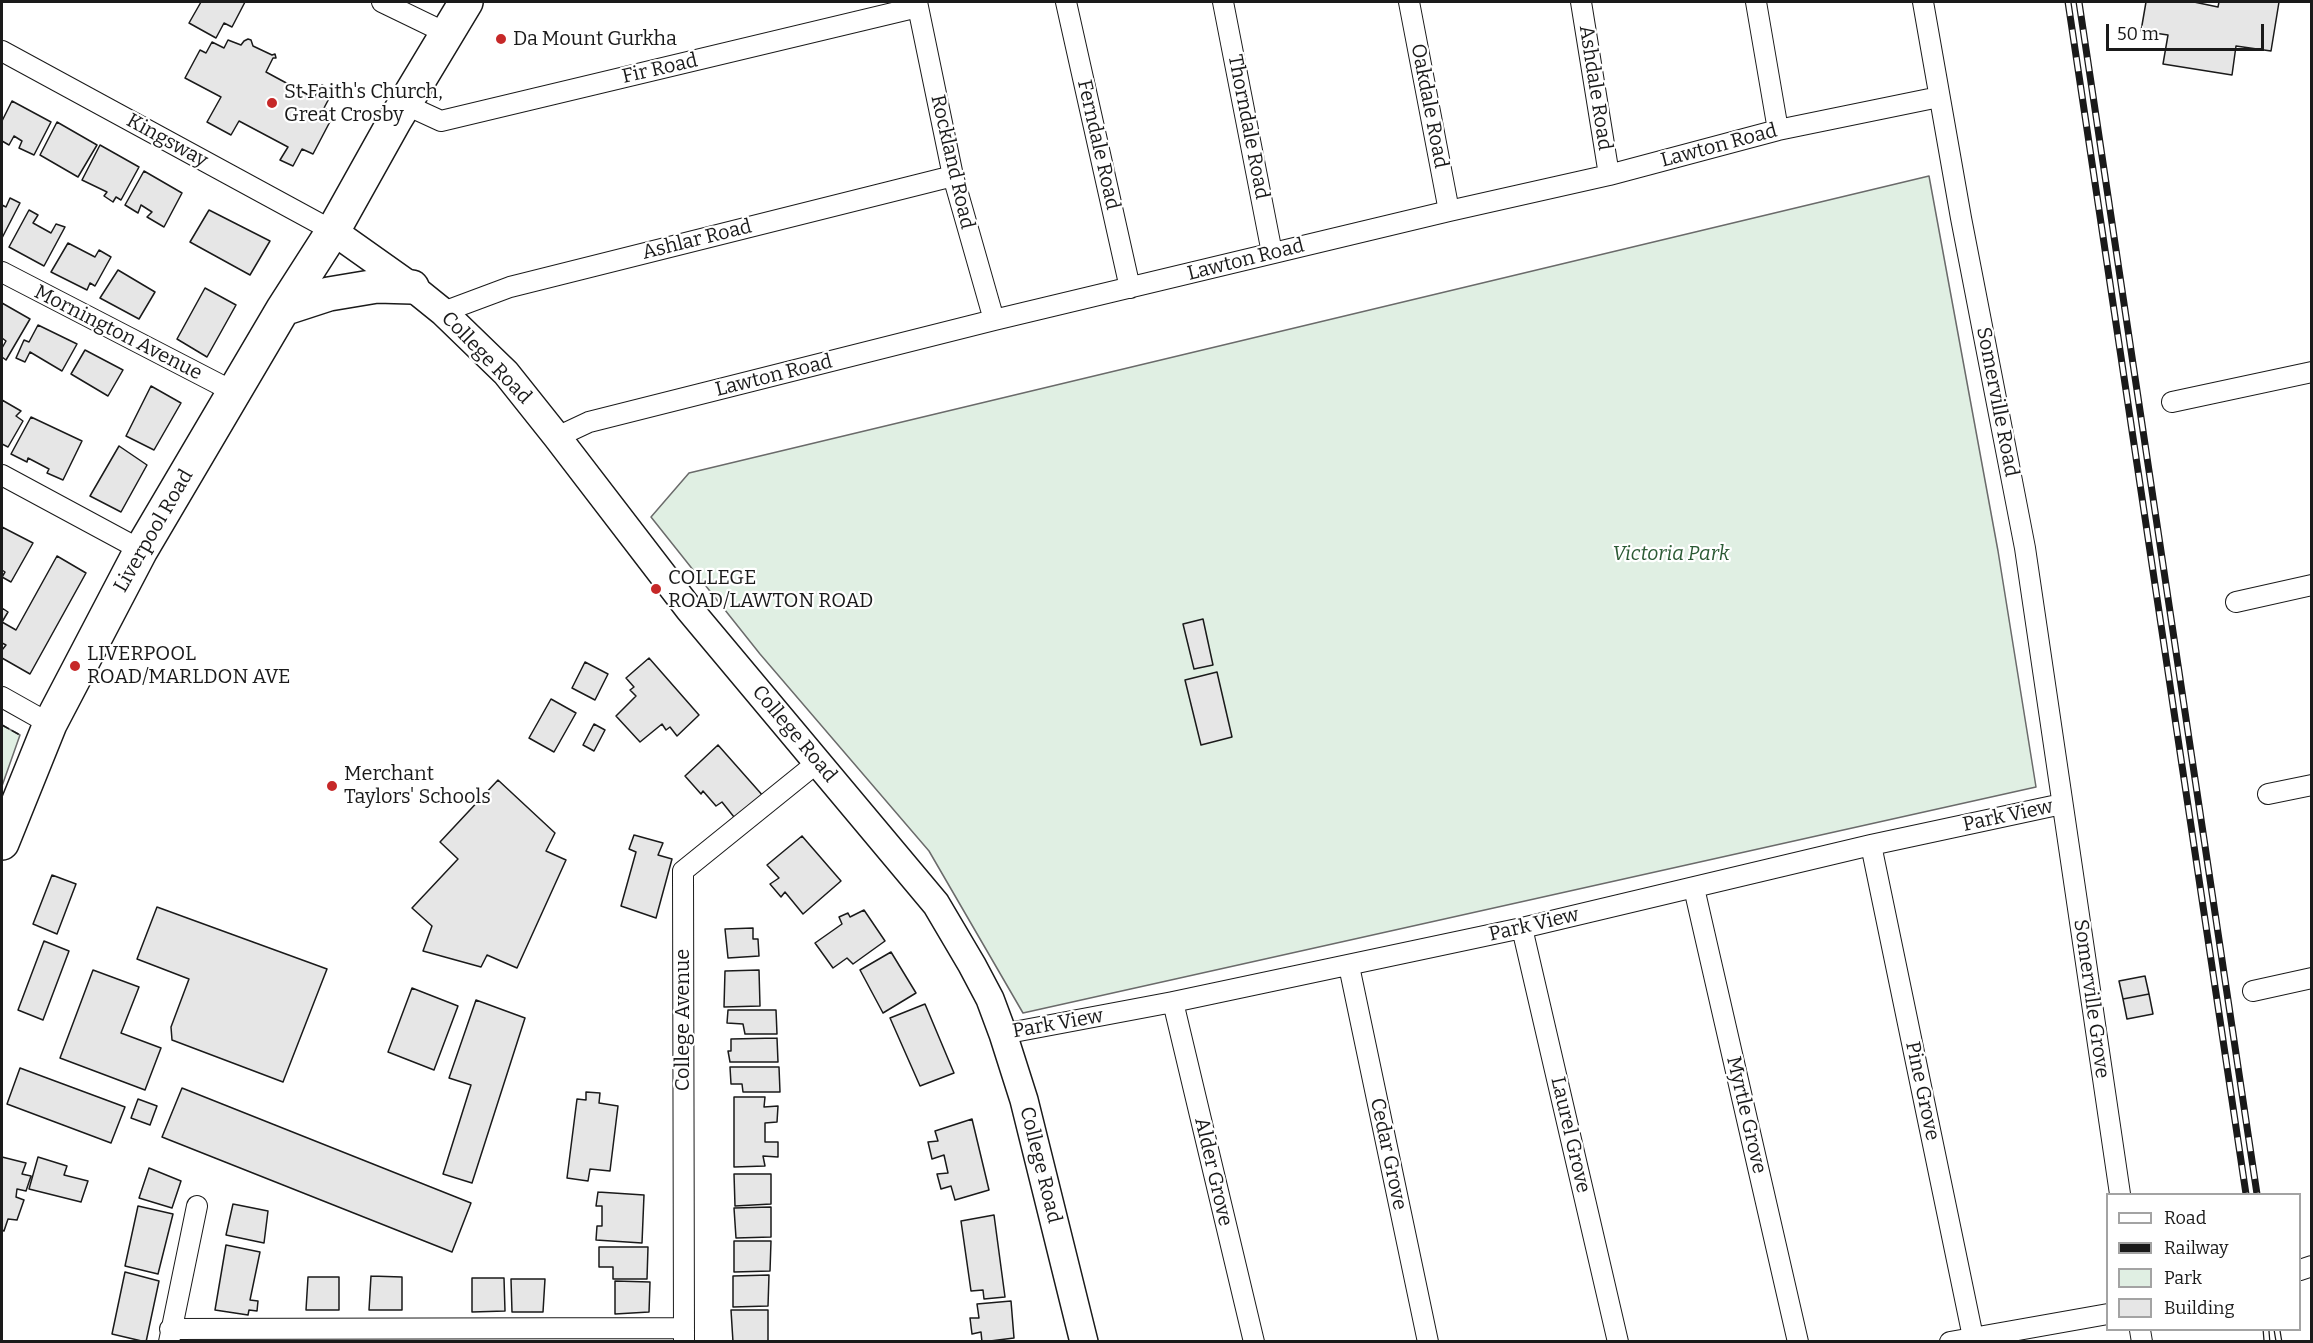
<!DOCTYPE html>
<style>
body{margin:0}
#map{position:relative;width:2313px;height:1343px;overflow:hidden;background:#fff;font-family:Bitter,serif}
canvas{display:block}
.frame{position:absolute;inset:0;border:3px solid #1a1a1a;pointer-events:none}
.legend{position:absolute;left:2106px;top:1193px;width:195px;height:138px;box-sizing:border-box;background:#fff;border:2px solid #a3a3a3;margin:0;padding:8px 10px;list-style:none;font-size:18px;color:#1a1a1a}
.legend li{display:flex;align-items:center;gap:12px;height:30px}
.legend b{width:30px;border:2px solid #a3a3a3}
.scale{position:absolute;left:2106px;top:24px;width:158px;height:27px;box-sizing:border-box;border:3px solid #1a1a1a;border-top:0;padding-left:8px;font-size:18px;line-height:21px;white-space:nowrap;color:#1a1a1a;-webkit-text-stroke:4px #fff;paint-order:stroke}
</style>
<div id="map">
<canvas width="2313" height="1343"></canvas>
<div class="frame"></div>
<ul class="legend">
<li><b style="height:8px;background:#fff"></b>Road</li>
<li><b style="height:8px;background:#1a1a1a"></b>Railway</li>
<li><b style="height:16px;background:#e0efe3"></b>Park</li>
<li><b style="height:16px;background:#e6e6e6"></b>Building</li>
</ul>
<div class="scale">50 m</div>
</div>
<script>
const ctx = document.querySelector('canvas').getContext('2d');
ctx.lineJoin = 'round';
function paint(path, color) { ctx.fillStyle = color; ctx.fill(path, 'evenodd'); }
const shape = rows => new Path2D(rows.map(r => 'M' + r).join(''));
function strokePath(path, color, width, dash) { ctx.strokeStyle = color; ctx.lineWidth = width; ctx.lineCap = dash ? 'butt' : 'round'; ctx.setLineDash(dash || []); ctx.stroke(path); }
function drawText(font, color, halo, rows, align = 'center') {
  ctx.font = font + ' Bitter,serif'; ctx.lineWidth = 4.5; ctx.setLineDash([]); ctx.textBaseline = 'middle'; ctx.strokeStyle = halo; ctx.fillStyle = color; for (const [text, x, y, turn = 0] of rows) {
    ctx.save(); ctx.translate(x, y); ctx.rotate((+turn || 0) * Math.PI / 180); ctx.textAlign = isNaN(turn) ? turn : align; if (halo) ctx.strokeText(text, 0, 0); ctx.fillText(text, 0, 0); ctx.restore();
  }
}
const green = shape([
 [1929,176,1998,551,2036,787,1023,1013,929,851,760,654,651,517,689,473,1929,176],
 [2,725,20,735,2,786,2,725]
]);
paint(green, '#e0efe3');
strokePath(green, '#6a6a6a', 1.5);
const building = shape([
 [201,2,245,2,232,27,224,23,216,38,189,23,201,2],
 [2146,2,2194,2,2218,7,2219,2,2279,2,2271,51,2236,46,2232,75,2163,64,2168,35,2141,31,2146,2],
 [248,39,251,40,253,46,272,55,275,54,276,58,273,58,266,72,314,98,322,85,333,91,324,108,334,114,313,154,302,149,293,166,280,160,288,147,239,121,231,135,207,122,221,97,185,78,200,50,206,53,212,42,224,48,228,40,241,45,244,41,248,39],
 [12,101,51,122,34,155,19,148,22,141,14,136,9,145,2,141,2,121,12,101],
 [57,122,97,145,78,177,40,155,57,122],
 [100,145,139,167,121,200,116,197,113,202,104,196,107,192,82,180,100,145],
 [144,171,182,193,164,227,147,217,152,212,141,205,138,213,125,205,144,171],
 [10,198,20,203,2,238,2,205,6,207,10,198],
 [29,210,38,215,33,223,51,233,56,224,65,227,44,266,9,247,29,210],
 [209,210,270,241,250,275,190,242,209,210],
 [68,243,95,257,99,250,111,257,95,286,90,283,87,290,51,272,68,243],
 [118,270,155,292,139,319,100,298,118,270],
 [205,288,236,305,207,357,177,339,205,288],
 [2,303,30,319,6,360,2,357,2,348,6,341,2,338,2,303],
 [38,325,77,344,62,371,30,352,25,362,16,358,24,340,29,342,38,325],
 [85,350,123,370,108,396,71,374,85,350],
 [151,386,181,403,154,450,126,436,151,386],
 [2,400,21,411,16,416,23,421,8,447,2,444,2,400],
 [31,417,82,441,63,480,47,473,49,469,28,458,27,462,11,454,31,417],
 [119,446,147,465,121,512,90,496,119,446],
 [2,527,33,543,11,582,2,577,5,572,2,570,2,527],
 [57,556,86,573,30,674,2,658,2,650,6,645,2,643,2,608,8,612,2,622,16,630,57,556],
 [1203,619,1213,665,1194,669,1183,624,1203,619],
 [649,658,699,715,677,736,670,727,666,730,662,724,640,742,616,716,636,696,630,690,634,687,626,678,649,658],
 [585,662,608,674,595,700,572,688,585,662],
 [1217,672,1232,737,1201,745,1185,680,1217,672],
 [551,699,576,713,554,752,529,738,551,699],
 [594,724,605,730,594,751,583,745,594,724],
 [718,745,764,797,738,822,722,802,716,806,703,791,701,794,685,776,718,745],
 [498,780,555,833,546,851,566,860,517,968,487,955,481,967,423,951,432,926,412,908,458,859,440,842,498,780],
 [634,835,663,843,658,855,672,859,656,918,621,906,636,852,629,849,634,835],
 [802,836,841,881,803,914,785,892,781,897,770,884,779,878,767,865,802,836],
 [52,875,76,884,57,934,33,924,52,875],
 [157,907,327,969,283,1082,172,1040,171,1027,189,979,137,959,157,907],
 [864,910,885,941,853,964,847,958,833,968,815,943,842,924,839,917,848,913,850,917,864,910],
 [753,928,753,939,758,939,759,956,728,958,725,929,753,928],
 [44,941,69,951,43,1020,18,1010,44,941],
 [891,952,916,993,883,1013,860,970,891,952],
 [93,970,139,987,121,1033,161,1048,145,1090,60,1058,93,970],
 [759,970,760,1006,724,1007,725,971,759,970],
 [2145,976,2149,994,2123,999,2119,981,2145,976],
 [412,988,458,1006,434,1070,388,1052,412,988],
 [2149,994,2153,1014,2127,1019,2123,999,2149,994],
 [476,1000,525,1018,472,1183,443,1174,471,1085,449,1078,476,1000],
 [925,1004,954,1073,920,1086,890,1018,925,1004],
 [728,1010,776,1010,777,1034,745,1034,743,1024,727,1023,728,1010],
 [777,1038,778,1062,730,1062,728,1051,731,1051,731,1039,777,1038],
 [730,1067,779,1067,780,1092,743,1092,742,1084,731,1084,730,1067],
 [20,1068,125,1107,111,1143,7,1104,20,1068],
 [182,1088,471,1203,452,1252,162,1137,182,1088],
 [586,1092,600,1093,599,1103,618,1106,610,1171,590,1169,588,1181,567,1178,577,1099,586,1100,586,1092],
 [734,1097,765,1097,764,1107,778,1106,777,1122,765,1123,765,1142,778,1142,778,1157,763,1156,765,1166,734,1167,734,1097],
 [138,1099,157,1106,150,1125,131,1118,138,1099],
 [972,1119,989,1190,955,1200,951,1186,941,1189,937,1174,948,1173,944,1155,932,1159,928,1142,938,1141,935,1131,972,1119],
 [2,1157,26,1163,22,1174,31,1176,26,1191,17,1189,16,1197,24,1200,17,1220,8,1219,4,1231,2,1230,2,1157],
 [38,1157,67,1166,64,1175,88,1181,81,1202,29,1189,38,1157],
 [149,1168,181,1181,172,1208,139,1198,149,1168],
 [734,1174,771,1174,771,1204,735,1206,734,1174],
 [598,1192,644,1195,642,1243,596,1240,597,1226,602,1226,602,1206,596,1206,598,1192],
 [233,1204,268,1211,264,1243,226,1235,233,1204],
 [138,1206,173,1214,158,1274,125,1266,138,1206],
 [771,1207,771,1237,736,1238,734,1208,771,1207],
 [994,1215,1005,1297,984,1299,983,1290,971,1291,961,1221,994,1215],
 [734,1241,771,1241,770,1271,734,1272,734,1241],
 [226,1245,260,1252,250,1300,258,1301,257,1311,249,1310,248,1315,215,1310,226,1245],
 [599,1247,648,1247,647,1279,613,1279,613,1267,599,1267,599,1247],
 [125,1272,159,1281,146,1342,112,1334,125,1272],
 [769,1275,768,1306,733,1307,733,1276,769,1275],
 [371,1276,402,1277,402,1310,369,1310,371,1276],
 [308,1277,339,1277,339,1310,306,1310,308,1277],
 [472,1278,504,1278,505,1311,472,1312,472,1278],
 [511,1279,545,1279,543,1312,512,1312,511,1279],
 [615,1281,650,1282,649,1312,615,1314,615,1281],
 [1011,1301,1014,1338,982,1342,981,1332,972,1334,970,1318,979,1318,977,1304,1011,1301],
 [731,1310,768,1310,768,1342,733,1342,731,1310]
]);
paint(building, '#e6e6e6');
strokePath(building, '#1a1a1a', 1.5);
const street = shape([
 [382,2,446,33],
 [917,2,953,176,994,320],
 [1066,2,1130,288],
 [1223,2,1272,253],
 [1409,2,1449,211],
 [1581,2,1609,175],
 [1756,2,1778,130],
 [1923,2,1961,218,2025,548,2120,1194],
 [2,51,333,231],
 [404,104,441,121,918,7],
 [2,272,234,392],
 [443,312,510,287,953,176],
 [2172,402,2312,372],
 [557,437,589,422,994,320,1449,211,1609,175,1778,130,1939,97],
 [2,475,141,550],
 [2236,602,2312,585],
 [2,697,50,724],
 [2268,794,2312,785],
 [1871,845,1974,1342],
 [1694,888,1798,1342],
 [1522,928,1618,1342],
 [1349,966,1428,1342],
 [2253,991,2312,978],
 [1173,1002,1254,1342],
 [1003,1034,1173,1002,1522,928,1871,845,2062,804],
 [2300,1270,2312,1266],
 [170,1329,684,1328],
 [2140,1330,2142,1342],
 [169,1342,197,1206],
 [684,1342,683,871,818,762],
 [1950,1342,2108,1314]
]);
const secondary = shape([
 [333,231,412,287,443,312,506,373,557,437,689,609,936,904,972,965,990,999,1003,1034,1024,1100,1084,1342]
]);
const highway = shape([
 [283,309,329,294,377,286,412,287],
 [2,843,50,724,141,550,283,309,333,231,395,120,466,2]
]);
strokePath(street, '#1a1a1a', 22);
strokePath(secondary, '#1a1a1a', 30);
strokePath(highway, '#1a1a1a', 36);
strokePath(street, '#fff', 20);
strokePath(secondary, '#fff', 27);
strokePath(highway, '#fff', 33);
const rail = shape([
 [2068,2,2246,1194],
 [2079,2,2257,1194],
 [2266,1330,2267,1342],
 [2277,1330,2279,1342]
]);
strokePath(rail, '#1a1a1a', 7);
strokePath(rail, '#fff', 4.5, [14]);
strokePath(shape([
 [2,725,20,735]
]), '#1a1a1a', 1.5, [8, 3]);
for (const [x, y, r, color] of [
 [501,39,6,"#c62828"],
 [272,103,6,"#c62828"],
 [656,589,6,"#c62828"],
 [75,666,6,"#c62828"],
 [332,786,6,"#c62828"]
]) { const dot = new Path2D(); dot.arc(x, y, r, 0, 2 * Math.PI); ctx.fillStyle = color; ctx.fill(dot); strokePath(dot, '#fff', 2); }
drawText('20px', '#1a1a1a', '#fff', [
 ["Da Mount Gurkha",513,39],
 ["St Faith's Church,",284,92],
 ["Great Crosby",284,115],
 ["COLLEGE",668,578],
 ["ROAD/LAWTON ROAD",668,601],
 ["LIVERPOOL",87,654],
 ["ROAD/MARLDON AVE",87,677],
 ["Merchant",344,774],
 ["Taylors' Schools",344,797]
], 'left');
drawText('20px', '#1a1a1a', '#fff', [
 ["Fir Road",660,69,-13],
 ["Ashdale Road",1595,88,81],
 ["Oakdale Road",1429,106,79],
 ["Thorndale Road",1248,127,79],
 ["Kingsway",167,141,29],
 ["Ferndale Road",1098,145,77],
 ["Lawton Road",1719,146,-15],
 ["Rockland Road",952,162,77],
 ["Ashlar Road",697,240,-14],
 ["Lawton Road",1246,260,-14],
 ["Mornington Avenue",118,333,27],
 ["College Road",486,358,46],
 ["Lawton Road",774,376,-14],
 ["Somerville Road",1997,402,79],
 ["Liverpool Road",154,531,-60],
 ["College Road",794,734,50],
 ["Park View",2008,816,-12],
 ["Park View",1534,925,-13],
 ["Somerville Grove",2091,999,82],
 ["College Avenue",683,1020,-90],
 ["Park View",1058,1024,-10],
 ["Pine Grove",1922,1091,78],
 ["Myrtle Grove",1746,1115,77],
 ["Laurel Grove",1570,1135,77],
 ["Cedar Grove",1388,1154,78],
 ["College Road",1040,1165,76],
 ["Alder Grove",1213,1172,77]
]);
drawText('italic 20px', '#2b5a34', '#fff', [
 ["Victoria Park",1671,554]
]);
</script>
